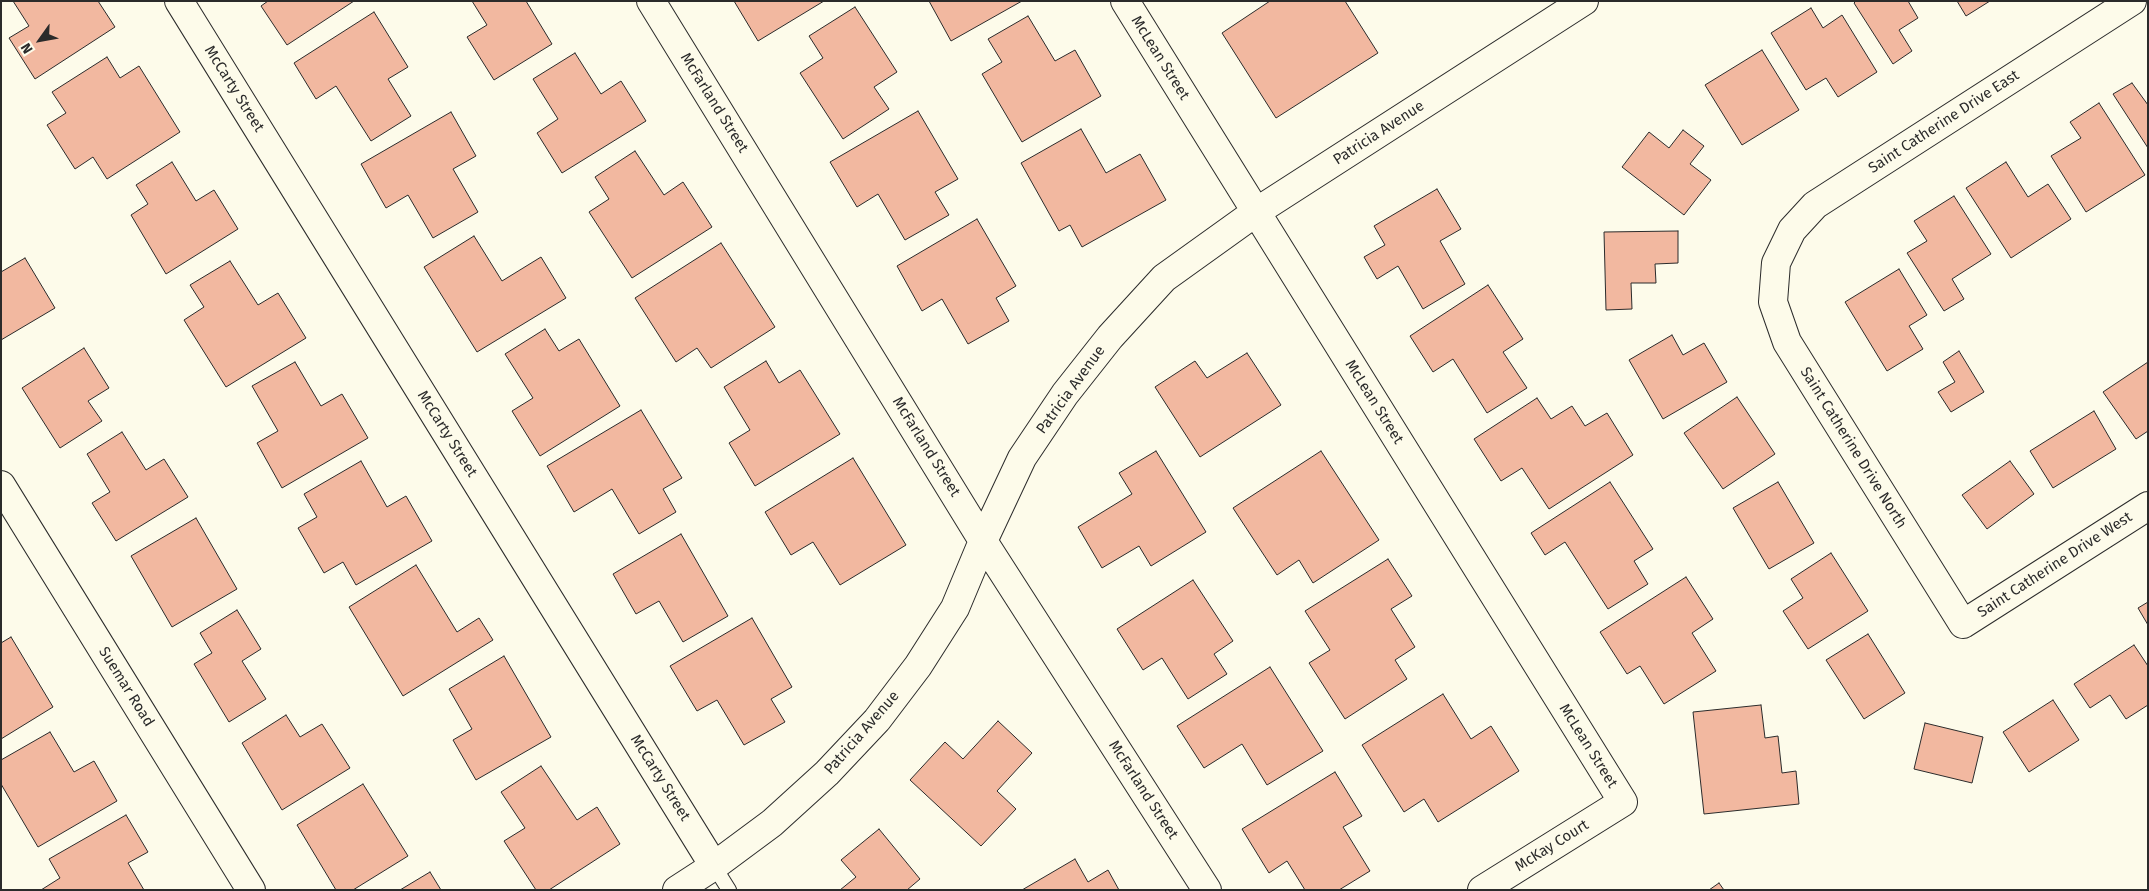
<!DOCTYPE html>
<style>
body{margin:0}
#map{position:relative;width:2149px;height:891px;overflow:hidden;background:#fdfbea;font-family:"Fira Sans",sans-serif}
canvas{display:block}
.frame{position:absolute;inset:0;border:2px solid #2b2b2b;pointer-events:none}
.north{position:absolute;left:15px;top:15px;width:50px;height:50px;-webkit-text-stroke:4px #fdfbea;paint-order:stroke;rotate:238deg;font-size:14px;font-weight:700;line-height:20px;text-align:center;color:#2b2b2b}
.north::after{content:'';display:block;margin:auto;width:18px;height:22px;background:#2b2b2b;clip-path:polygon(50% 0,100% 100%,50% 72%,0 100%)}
</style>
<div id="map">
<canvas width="2149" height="891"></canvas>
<div class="frame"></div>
<div class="north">N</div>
</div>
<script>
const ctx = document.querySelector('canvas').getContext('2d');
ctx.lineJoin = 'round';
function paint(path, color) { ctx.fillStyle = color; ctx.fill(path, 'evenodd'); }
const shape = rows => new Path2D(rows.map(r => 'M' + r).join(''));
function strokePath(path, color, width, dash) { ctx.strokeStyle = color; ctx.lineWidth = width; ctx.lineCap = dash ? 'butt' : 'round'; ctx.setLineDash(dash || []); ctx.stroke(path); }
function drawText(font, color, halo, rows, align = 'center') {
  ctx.font = font + ' "Fira Sans",sans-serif'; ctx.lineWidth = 4; ctx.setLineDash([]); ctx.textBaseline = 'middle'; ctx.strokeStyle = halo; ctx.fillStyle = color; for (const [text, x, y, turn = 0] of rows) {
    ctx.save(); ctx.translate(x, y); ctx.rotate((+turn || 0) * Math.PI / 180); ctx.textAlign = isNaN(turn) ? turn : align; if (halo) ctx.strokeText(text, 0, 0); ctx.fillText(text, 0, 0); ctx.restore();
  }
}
const building = shape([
 [13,1,98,1,115,27,35,79,9,38,29,26,13,1],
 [268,1,354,1,287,45,261,6,268,1],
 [472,1,526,1,552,44,494,80,467,37,487,25,472,1],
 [734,1,824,1,758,41,734,1],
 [929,1,1022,1,951,41,929,1],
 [1270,1,1345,1,1378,53,1276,118,1222,33,1270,1],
 [1856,1,1908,1,1918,18,1899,30,1912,51,1893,64,1854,3,1856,1],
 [1957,1,1990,1,1966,16,1957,1],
 [855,7,897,72,874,87,889,109,843,139,800,73,823,58,809,36,855,7],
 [1811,8,1823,28,1842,15,1877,72,1838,97,1826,78,1806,90,1771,33,1811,8],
 [374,12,408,67,388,79,411,116,371,141,336,86,316,99,294,63,374,12],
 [1028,16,1055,61,1075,50,1101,96,1022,142,982,74,1002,62,988,39,1028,16],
 [1762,50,1799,110,1742,145,1705,85,1762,50],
 [575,53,601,94,621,81,646,121,562,173,537,133,558,119,533,79,575,53],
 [107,57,120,78,139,66,180,132,107,179,93,157,75,169,47,125,66,113,52,92,107,57],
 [2132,83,2148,105,2148,148,2113,94,2132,83],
 [2099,103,2145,175,2086,212,2051,156,2081,138,2070,122,2099,103],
 [918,111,958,179,935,192,949,215,905,240,878,194,857,207,830,162,918,111],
 [451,112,476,156,453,169,478,212,433,238,408,195,386,208,361,164,451,112],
 [1081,129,1106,173,1140,154,1166,200,1082,247,1070,225,1059,231,1021,163,1081,129],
 [1683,130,1704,146,1690,164,1711,180,1684,215,1622,167,1649,132,1669,148,1683,130],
 [635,151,664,195,683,182,712,227,632,278,589,212,609,199,595,177,635,151],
 [172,162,196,201,214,190,238,229,166,274,131,215,148,204,136,185,172,162],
 [2006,162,2028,197,2048,184,2071,219,2011,258,1966,188,2006,162],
 [1437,189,1461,229,1440,241,1465,284,1423,309,1398,266,1377,279,1364,257,1385,245,1374,226,1437,189],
 [1954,196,1991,254,1952,279,1964,299,1944,311,1907,253,1927,241,1914,221,1954,196],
 [977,219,1016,286,996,298,1009,321,968,344,942,299,922,311,897,266,977,219],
 [1678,231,1678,263,1655,264,1656,283,1631,283,1632,309,1606,310,1604,232,1678,231],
 [474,236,502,281,541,257,566,298,477,352,424,267,474,236],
 [721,243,775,327,711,368,697,348,676,362,635,298,721,243],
 [25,258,55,308,1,340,1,272,25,258],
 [230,261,258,305,278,293,306,338,226,387,184,320,204,307,190,285,230,261],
 [1899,269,1927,315,1909,326,1923,349,1887,371,1845,302,1899,269],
 [1488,285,1523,339,1503,352,1527,388,1487,413,1453,359,1433,372,1410,336,1488,285],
 [545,329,559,351,579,339,620,406,540,456,512,411,533,398,505,354,545,329],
 [1672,335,1683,355,1704,343,1727,382,1663,419,1629,360,1672,335],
 [84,348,109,388,88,401,102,421,60,448,22,388,84,348],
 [1959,351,1984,392,1951,412,1938,392,1955,382,1943,362,1959,351],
 [1247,353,1281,405,1200,457,1155,387,1195,361,1207,378,1247,353],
 [766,361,779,383,800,370,840,434,755,486,729,443,750,430,724,387,766,361],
 [295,362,321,406,342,394,368,438,282,488,257,443,278,431,252,386,295,362],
 [2148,362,2148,431,2136,439,2103,392,2148,362],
 [1737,397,1775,454,1723,489,1684,433,1737,397],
 [1537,398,1551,419,1572,406,1585,426,1607,413,1633,455,1549,509,1522,468,1501,481,1474,439,1537,398],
 [641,410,682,478,663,489,676,512,639,534,612,489,574,512,547,466,641,410],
 [2094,411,2116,449,2053,488,2030,451,2094,411],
 [122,432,146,470,164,459,188,497,116,541,92,503,110,492,87,454,122,432],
 [1156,451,1206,532,1151,566,1139,546,1102,568,1078,527,1132,494,1119,473,1156,451],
 [1321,451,1379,540,1313,583,1299,560,1277,575,1233,508,1321,451],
 [853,458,906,545,840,585,813,542,791,555,765,512,853,458],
 [361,461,387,507,406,496,432,541,356,585,343,562,324,573,298,528,317,517,304,494,361,461],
 [2010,461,2034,494,1987,529,1962,495,2010,461],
 [1610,482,1653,549,1634,561,1648,584,1608,609,1565,542,1545,555,1531,533,1610,482],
 [1778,482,1814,543,1769,569,1733,508,1778,482],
 [196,518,237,589,172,627,131,556,196,518],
 [681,534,728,616,683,642,659,601,636,614,613,574,681,534],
 [1831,553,1868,611,1808,649,1783,611,1803,598,1791,579,1831,553],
 [1388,559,1412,596,1391,609,1415,647,1395,660,1407,679,1345,719,1309,663,1330,650,1305,611,1388,559],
 [416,565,457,632,479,618,493,640,403,696,349,607,416,565],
 [1686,577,1713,619,1692,633,1716,671,1664,704,1640,666,1627,674,1600,632,1686,577],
 [1193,580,1233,641,1214,654,1227,674,1188,699,1162,658,1143,670,1117,629,1193,580],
 [2148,602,2148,625,2138,608,2148,602],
 [237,610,261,649,242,661,266,699,229,722,194,664,212,653,200,633,237,610],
 [752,618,792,687,771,699,785,722,744,745,717,700,697,711,670,666,752,618],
 [1868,634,1905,693,1864,719,1826,660,1868,634],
 [11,637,53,707,1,739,1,643,11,637],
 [2134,645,2148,666,2148,705,2126,719,2110,695,2090,708,2074,684,2134,645],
 [504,656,551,737,476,780,453,740,472,729,449,689,504,656],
 [1270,667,1323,751,1267,785,1242,744,1204,768,1177,726,1270,667],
 [1443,694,1471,739,1491,726,1519,771,1438,822,1424,799,1404,812,1362,745,1443,694],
 [2053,700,2079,740,2029,772,2003,732,2053,700],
 [1761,705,1765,738,1778,736,1782,773,1796,771,1799,804,1704,814,1693,712,1761,705],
 [286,715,300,737,322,724,350,768,282,810,242,743,286,715],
 [998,721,1032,753,997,791,1016,809,981,846,910,780,945,742,963,759,998,721],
 [1925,723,1983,737,1972,783,1914,769,1925,723],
 [50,732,74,772,94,761,117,801,38,847,1,784,1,760,50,732],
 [541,766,577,820,597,807,620,844,549,890,536,890,504,841,525,828,501,792,541,766],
 [1335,772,1362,816,1343,827,1370,871,1339,890,1305,890,1287,861,1269,873,1242,829,1335,772],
 [363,784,408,856,353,890,336,890,297,825,363,784],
 [126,815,148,852,128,863,144,890,41,890,60,878,49,859,126,815],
 [879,829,920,879,907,890,840,890,856,877,841,860,879,829],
 [1075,859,1088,882,1108,870,1119,890,1022,890,1075,859],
 [430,872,441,890,400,890,430,872],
 [1719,883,1724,890,1709,890,1719,883]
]);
paint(building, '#f2b8a0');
strokePath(building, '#2b2b2b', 1);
const lane = shape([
 [714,866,729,890]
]);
const street = shape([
 [179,1,714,866],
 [651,1,983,541,1207,890],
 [1125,1,1623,802,1482,890],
 [2132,1,1815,205,1792,230,1776,263,1773,302,1787,342,1963,624,2148,506],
 [1,485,251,890],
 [677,890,714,866,772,823,827,773,877,720,918,666,955,608,983,541,1022,458,1065,394,1110,337,1164,278,1256,212,1584,1]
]);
strokePath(lane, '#2b2b2b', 16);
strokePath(street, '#2b2b2b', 30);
strokePath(lane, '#fdfbea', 14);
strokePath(street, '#fdfbea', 28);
drawText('15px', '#2b2b2b', '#fdfbea', [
 ["McLean Street",1160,58,58],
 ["McCarty Street",234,89,58],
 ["McFarland Street",714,103,58],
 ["Saint Catherine Drive East",1944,122,-33],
 ["Patricia Avenue",1379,133,-33],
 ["Patricia Avenue",1071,390,-54],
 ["McLean Street",1374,402,58],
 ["McCarty Street",447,434,58],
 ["McFarland Street",926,447,58],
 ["Saint Catherine Drive North",1853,448,58],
 ["Saint Catherine Drive West",2055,565,-33],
 ["Suemar Road",126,687,58],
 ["Patricia Avenue",862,733,-49],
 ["McLean Street",1588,746,58],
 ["McCarty Street",660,778,58],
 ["McFarland Street",1143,790,57],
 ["McKay Court",1552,846,-32]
]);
</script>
